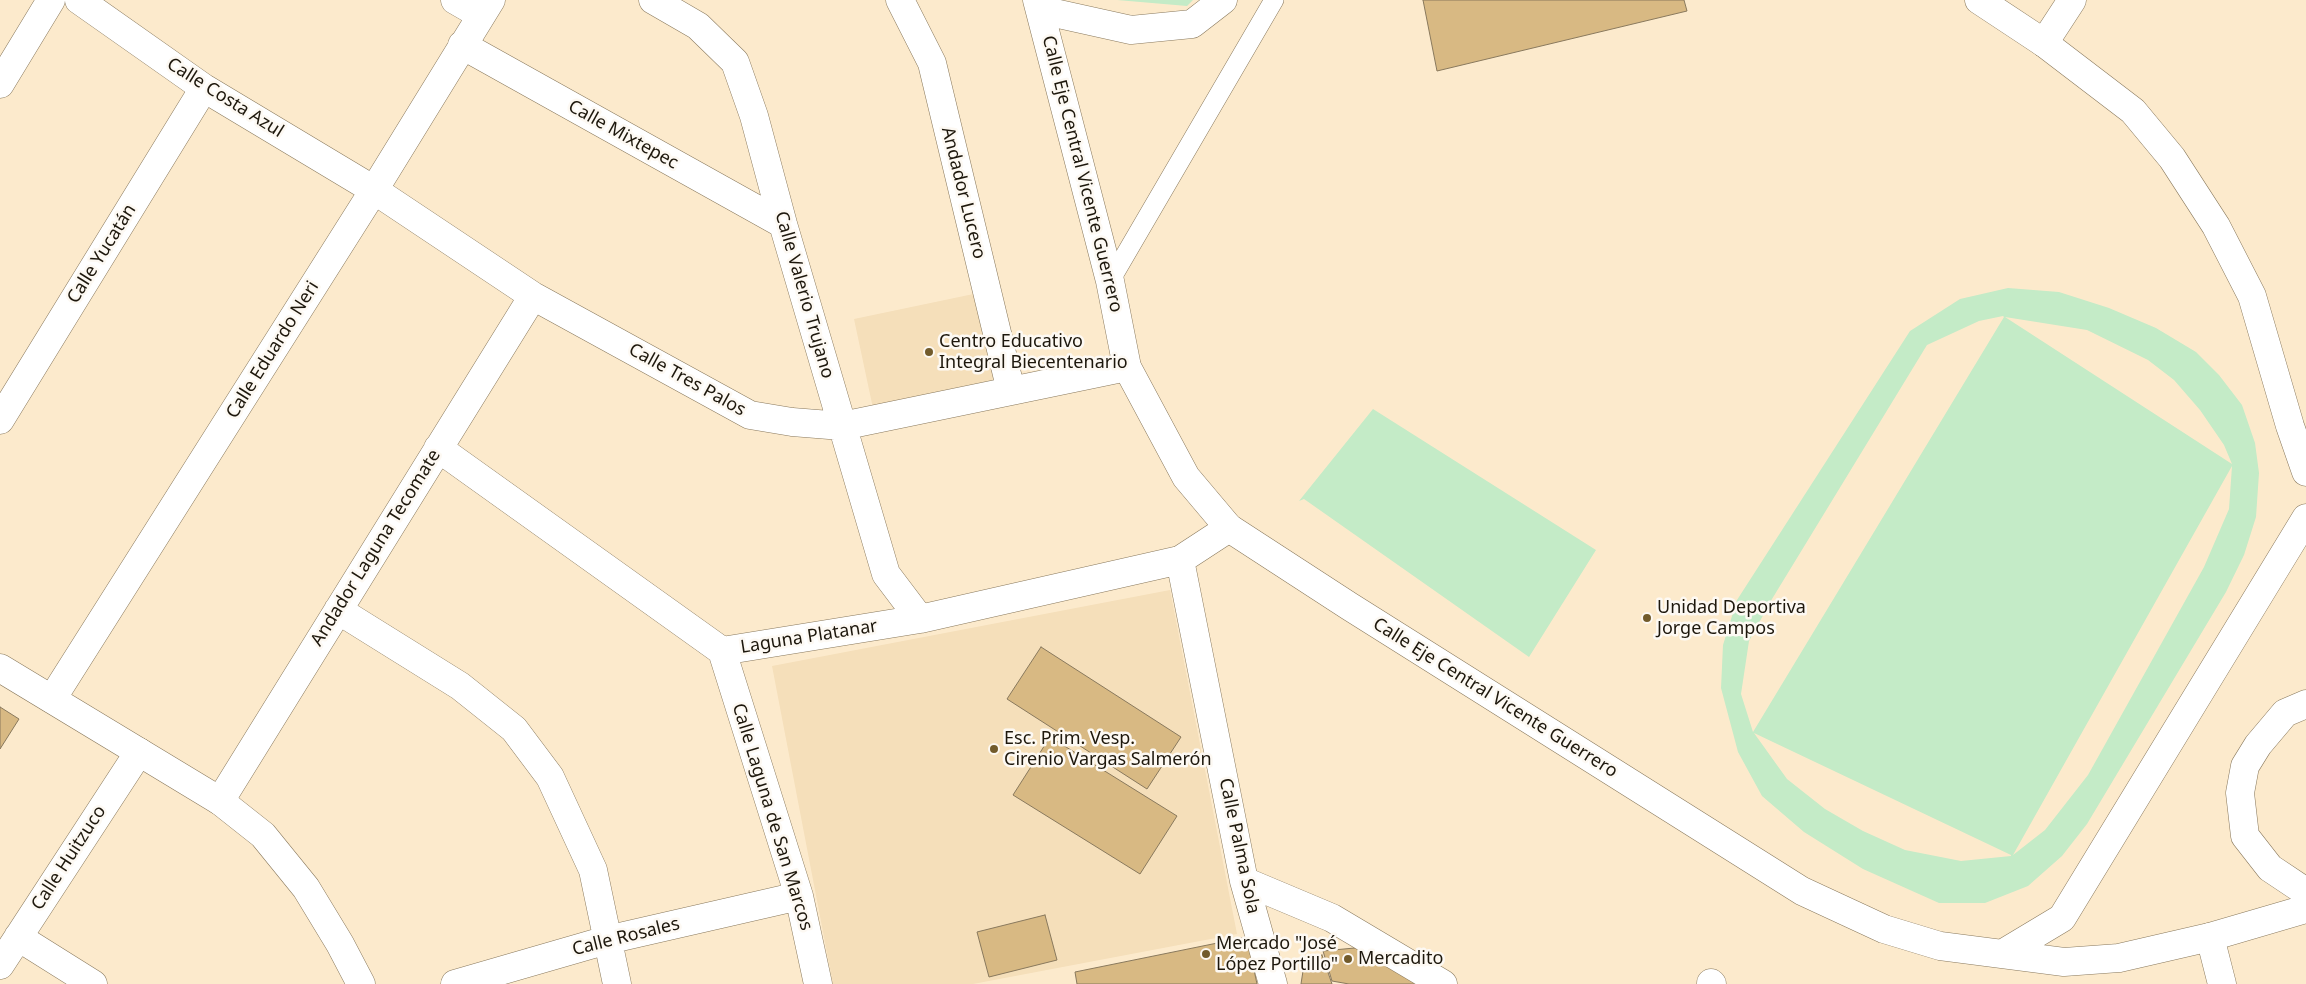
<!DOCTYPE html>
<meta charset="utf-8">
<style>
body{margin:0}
canvas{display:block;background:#fceacc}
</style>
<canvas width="2306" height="984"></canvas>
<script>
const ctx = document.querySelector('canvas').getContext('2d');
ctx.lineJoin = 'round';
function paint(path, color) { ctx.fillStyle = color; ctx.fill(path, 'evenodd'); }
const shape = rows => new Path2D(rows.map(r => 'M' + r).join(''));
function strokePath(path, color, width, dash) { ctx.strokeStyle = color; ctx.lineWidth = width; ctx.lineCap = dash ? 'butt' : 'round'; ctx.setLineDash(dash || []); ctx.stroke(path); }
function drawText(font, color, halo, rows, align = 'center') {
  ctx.font = font + ' "Noto Sans",sans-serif'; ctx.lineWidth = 5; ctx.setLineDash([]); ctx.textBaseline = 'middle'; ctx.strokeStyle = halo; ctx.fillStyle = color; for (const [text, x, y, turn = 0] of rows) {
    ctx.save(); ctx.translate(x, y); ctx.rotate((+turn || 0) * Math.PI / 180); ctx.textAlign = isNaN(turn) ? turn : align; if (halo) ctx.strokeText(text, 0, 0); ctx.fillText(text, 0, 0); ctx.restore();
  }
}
paint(shape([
 [983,292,1003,386,874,413,854,319],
 [1170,590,1237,934,973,984,833,984,772,666]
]), '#f5dfba');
paint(shape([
 [1117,0,1193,0,1187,6],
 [2008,288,2059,292,2109,308,2156,328,2196,352,2219,375,2242,405,2255,443,2259,473,2256,517,2244,555,2226,592,2087,824,2062,856,2028,886,1985,903,1939,903,1863,869,1804,832,1762,796,1738,752,1721,688,1723,645,1737,600,1910,331,1960,299],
 [2003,316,2004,317,1753,732,1741,694,1749,641,1772,599,1927,345,1979,321],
 [2005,317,2087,330,2148,360,2174,380,2200,410,2224,445,2232,464],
 [2232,466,2229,509,2204,567,2088,775,2045,830,2013,855],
 [1754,733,2011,855,2011,856,1961,861,1905,850,1863,831,1825,809,1787,779],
 [1373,409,1596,550,1529,657,1304,499,1299,501]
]), '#c4ebc7');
const building = shape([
 [1423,0,1684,0,1687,11,1437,71,1423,0],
 [1041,647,1181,737,1147,789,1007,699,1041,647],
 [0,707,19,719,0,749,0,707],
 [1050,737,1177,816,1140,874,1013,795,1050,737],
 [1045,915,1057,960,989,977,977,932,1045,915],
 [1247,937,1257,984,1077,984,1075,972,1247,937],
 [1365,947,1423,984,1349,984,1332,981,1323,951,1365,947],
 [1322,955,1332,984,1301,984,1303,971,1315,958,1322,955]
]);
paint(building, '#d8b983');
strokePath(building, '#89795d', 1);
const service = shape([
 [1110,281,1274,0]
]);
const minor = shape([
 [79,0,204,88,374,190,533,296,750,415,792,422,842,426,1127,367],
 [455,0,481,15],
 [653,0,698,26,735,62,754,116,783,224,886,574,920,619],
 [900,0,932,63,1011,391],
 [2044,43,2072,0],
 [462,45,783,224],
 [0,84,51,0],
 [0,420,204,88],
 [438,448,722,651,920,619,1180,560,1229,528],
 [1180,560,1244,881,1273,984],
 [338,610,460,686,514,729,550,777,593,870,617,984],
 [722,651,799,896,818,984],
 [52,699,374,190,491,0],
 [220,801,533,296],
 [1244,881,1332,918,1443,984],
 [18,937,93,984],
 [2210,937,2222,984],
 [0,965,139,752],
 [1711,983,1712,984],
 [455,984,607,940,799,896]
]);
const secondary = shape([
 [1037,0,1110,281,1127,367,1186,477,1229,528,1349,606,1802,891,1884,929,1940,946,2064,962,2119,958,2210,937,2306,909],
 [1979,0,2044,43,2133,111,2172,158,2216,226,2252,296,2290,426,2306,472],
 [1041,10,1131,30,1192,24,1223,0],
 [0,668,220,801,263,835,306,888,340,944,361,984],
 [2306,704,2285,713,2258,745,2245,766,2240,793,2245,836,2270,868,2306,892],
 [2002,954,2062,918,2306,518]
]);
strokePath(service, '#89795d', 20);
strokePath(minor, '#89795d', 29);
strokePath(secondary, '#89795d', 29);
strokePath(service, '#fff', 19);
strokePath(minor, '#fff', 28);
strokePath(secondary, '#fff', 28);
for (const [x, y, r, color] of [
 [929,352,5,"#725b2b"],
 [1647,618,5,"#725b2b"],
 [994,749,5,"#725b2b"],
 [1206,954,5,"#725b2b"],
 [1348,959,5,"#725b2b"]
]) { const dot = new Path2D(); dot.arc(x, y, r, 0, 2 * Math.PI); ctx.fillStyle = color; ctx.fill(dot); strokePath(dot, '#fdf9f3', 2); }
drawText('18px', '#1d170c', '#fdf9f3', [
 ["Calle Costa Azul",225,98,32],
 ["Calle Mixtepec",623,135,29],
 ["Calle Eje Central Vicente Guerrero",1082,174,76],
 ["Andador Lucero",963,193,76],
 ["Calle Yucatán",102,254,-58],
 ["Calle Valerio Trujano",804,295,74],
 ["Calle Eduardo Neri",273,350,-58],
 ["Calle Tres Palos",687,380,29],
 ["Andador Laguna Tecomate",376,548,-58],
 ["Laguna Platanar",809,637,-9],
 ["Calle Eje Central Vicente Guerrero",1495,698,32],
 ["Calle Laguna de San Marcos",772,817,73],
 ["Calle Palma Sola",1239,846,78],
 ["Calle Huitzuco",69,858,-57],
 ["Calle Rosales",626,937,-14]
]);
drawText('18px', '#1d170c', '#fdf9f3', [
 ["Centro Educativo",939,342],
 ["Integral Biecentenario",939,363],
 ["Unidad Deportiva",1657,608],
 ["Jorge Campos",1657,629],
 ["Esc. Prim. Vesp.",1004,739],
 ["Cirenio Vargas Salmerón",1004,760],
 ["Mercado \"José",1216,944],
 ["López Portillo\"",1216,965],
 ["Mercadito",1358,959]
], 'left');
</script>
